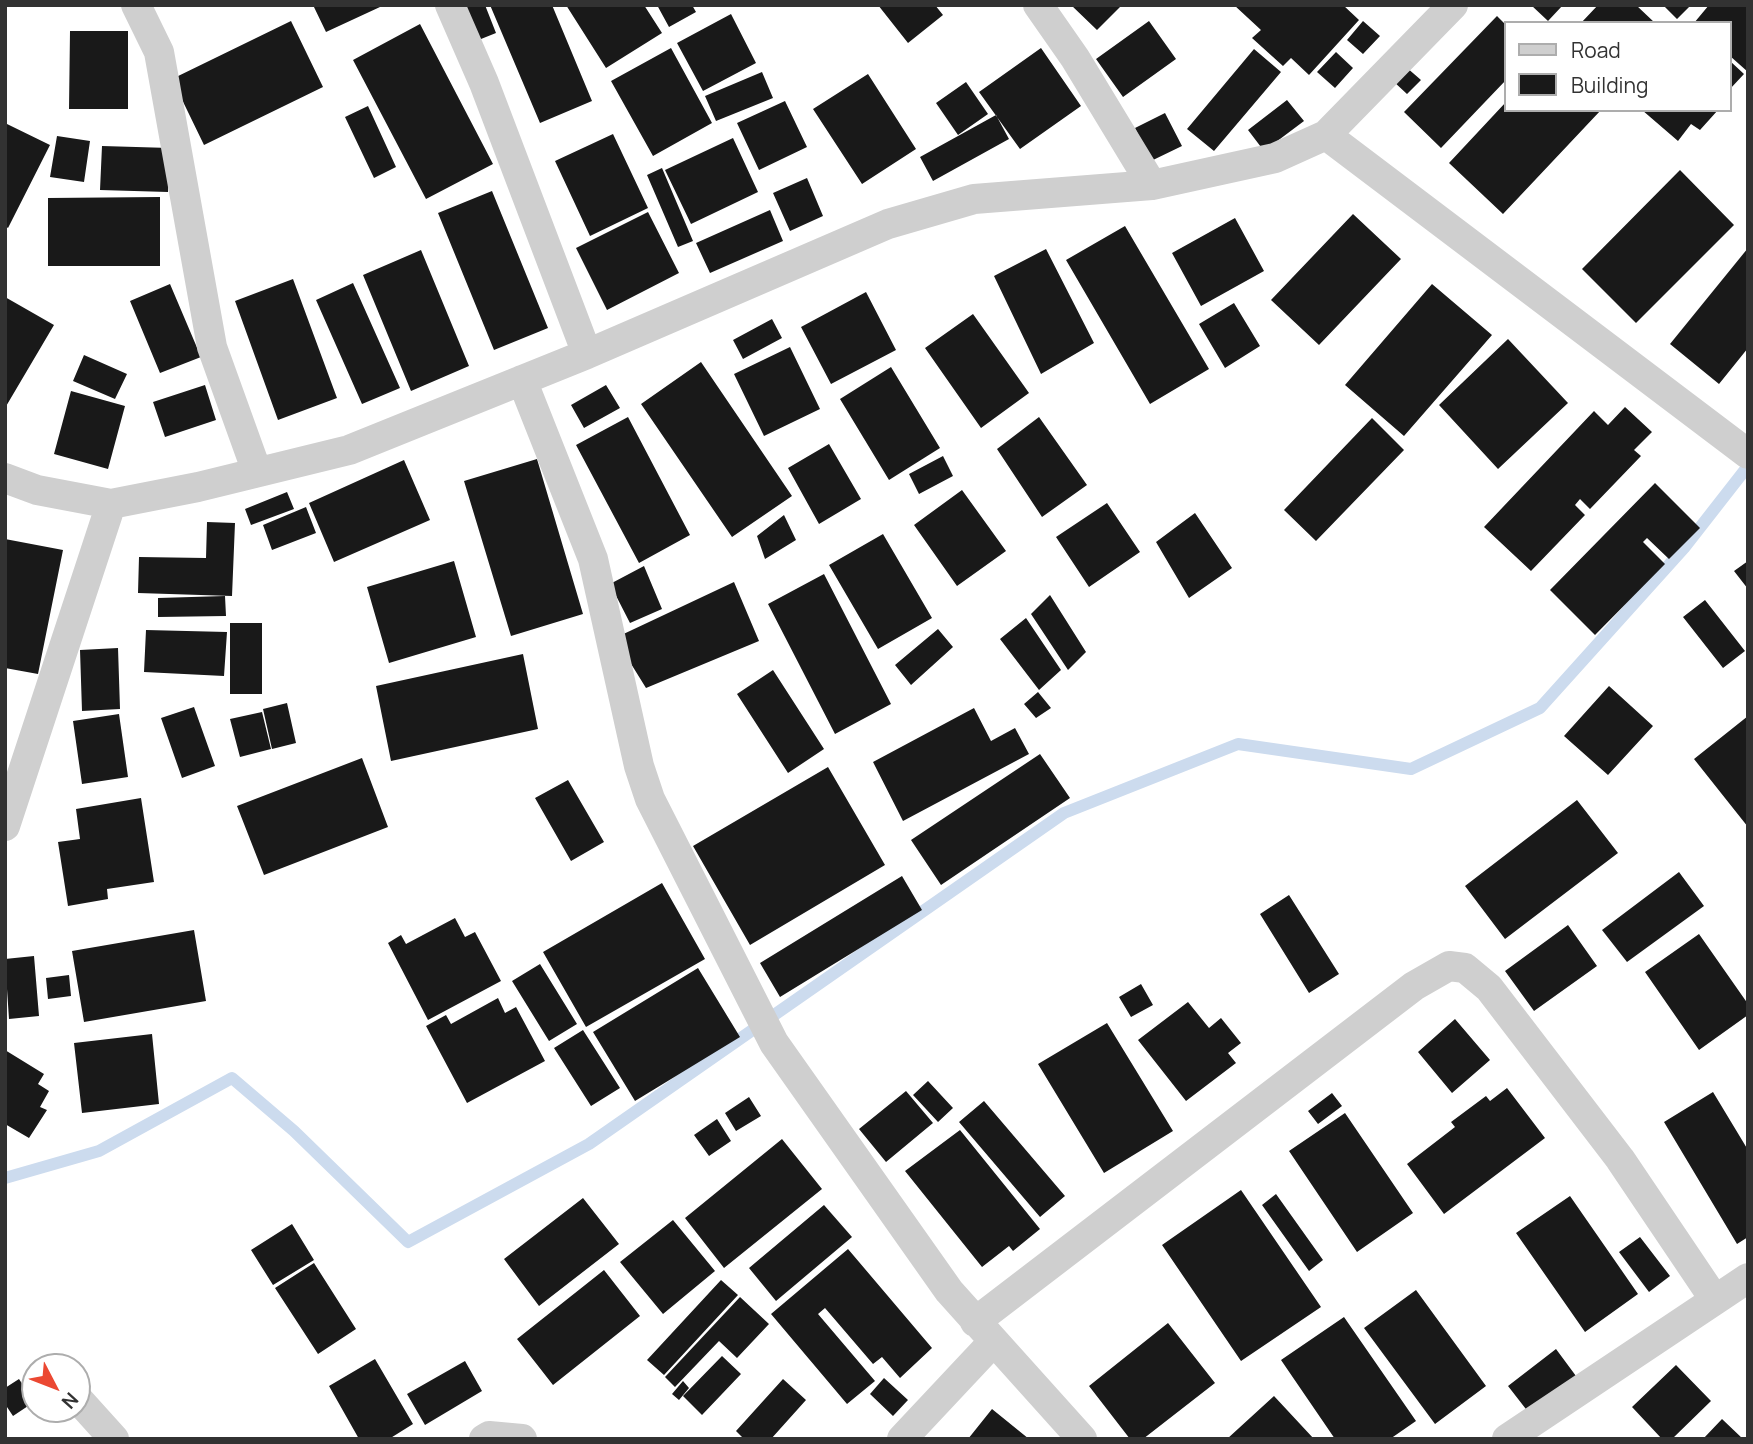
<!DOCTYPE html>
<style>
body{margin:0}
#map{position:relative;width:1753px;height:1444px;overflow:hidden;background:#fff;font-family:Manrope,sans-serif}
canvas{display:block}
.frame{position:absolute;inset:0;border:7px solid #323232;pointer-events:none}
.legend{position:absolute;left:1504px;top:21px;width:228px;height:91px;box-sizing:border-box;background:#fff;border:2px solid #adadad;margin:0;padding:9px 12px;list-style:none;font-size:21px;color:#323232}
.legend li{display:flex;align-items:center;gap:14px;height:35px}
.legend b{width:35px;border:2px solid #adadad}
.north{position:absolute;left:21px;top:1353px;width:70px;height:70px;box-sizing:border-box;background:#fff;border:2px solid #adadad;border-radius:50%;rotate:132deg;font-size:19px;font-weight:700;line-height:28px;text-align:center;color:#323232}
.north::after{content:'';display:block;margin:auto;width:24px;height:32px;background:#eb4832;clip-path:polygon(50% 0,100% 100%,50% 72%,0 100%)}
</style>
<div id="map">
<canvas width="1753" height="1444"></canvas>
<div class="frame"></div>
<ul class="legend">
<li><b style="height:9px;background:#cfcfcf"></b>Road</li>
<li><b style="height:19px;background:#191919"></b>Building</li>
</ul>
<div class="north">N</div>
</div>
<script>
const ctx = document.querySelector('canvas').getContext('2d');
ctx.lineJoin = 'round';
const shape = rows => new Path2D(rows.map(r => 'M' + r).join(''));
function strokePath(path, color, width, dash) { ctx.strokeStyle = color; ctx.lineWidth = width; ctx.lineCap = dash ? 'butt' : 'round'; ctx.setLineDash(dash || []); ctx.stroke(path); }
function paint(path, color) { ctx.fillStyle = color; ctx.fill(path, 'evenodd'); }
strokePath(shape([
 [5,1178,99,1151,232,1078,294,1131,408,1242,589,1144,1064,813,1238,744,1411,769,1540,708,1684,548,1748,466]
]), '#ccdbee', 12);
paint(shape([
 [313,5,379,5,380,7,326,32],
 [462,5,485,5,496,33,476,41],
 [490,5,552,5,592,101,540,123],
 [566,5,644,5,662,33,606,68],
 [657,5,692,5,696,12,669,27],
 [878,5,935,5,943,15,908,43],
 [1071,5,1122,5,1097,30],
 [1234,5,1343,5,1359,20,1309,75,1291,58,1283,66,1252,38,1261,30],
 [1531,5,1563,5,1548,21],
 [1598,5,1636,5,1655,23,1581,23],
 [1663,5,1691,5,1677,19],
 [1709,5,1748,5,1748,72,1730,56,1730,23,1694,23],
 [731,14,756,63,703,91,677,43],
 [1497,16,1506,25,1506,80,1441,148,1404,112],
 [291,21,323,87,204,145,172,79],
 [1149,21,1176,59,1123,97,1096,59],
 [1363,21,1380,36,1363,54,1347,40],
 [420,24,493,164,426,199,353,60],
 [70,31,128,31,128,109,69,109],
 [671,48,712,123,653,156,611,81],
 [1041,48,1081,106,1020,149,979,92],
 [1254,49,1281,72,1214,151,1187,129],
 [1336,52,1353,68,1335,88,1317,72],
 [1730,61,1744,74,1730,89],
 [1406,67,1421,80,1407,94,1393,81],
 [762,72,773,98,716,121,705,96],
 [868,74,916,149,862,184,813,109],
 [966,82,988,114,958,135,936,103],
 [1287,100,1304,121,1264,151,1248,130],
 [785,101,807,147,759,170,737,123],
 [1506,102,1506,110,1601,110,1503,214,1449,163],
 [368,106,396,167,374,178,345,117],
 [1642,110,1718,110,1700,130,1691,124,1678,141],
 [1165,113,1182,146,1151,161,1135,128],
 [996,115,1009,139,933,181,920,157],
 [7,124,50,145,8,228,5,226],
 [613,134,648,208,590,236,555,161],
 [57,136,90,141,84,182,50,177],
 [733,138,758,192,691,224,665,170],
 [102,146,170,148,168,192,100,190],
 [662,168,693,241,678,247,647,175],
 [1680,170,1734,225,1636,323,1582,269],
 [807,178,823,216,790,231,773,193],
 [492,191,548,328,494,350,438,213],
 [160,197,160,266,48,266,48,198],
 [770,210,783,241,710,273,696,243],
 [648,212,679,273,607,310,576,248],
 [1353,214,1401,259,1319,345,1271,300],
 [1235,218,1264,271,1201,306,1172,253],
 [1125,226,1209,369,1150,404,1066,260],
 [1748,248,1748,348,1719,384,1670,344],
 [1046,249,1094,343,1041,374,994,276],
 [421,250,469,366,411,391,363,275],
 [293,279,337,398,278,420,235,301],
 [353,283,400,388,362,404,316,300],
 [170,284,201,357,160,373,130,301],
 [1432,284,1492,335,1404,436,1345,385],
 [866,292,896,350,831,384,801,327],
 [5,297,54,325,5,408],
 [1234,303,1260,346,1225,368,1199,324],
 [973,314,1029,393,981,428,925,348],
 [772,319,782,338,743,359,733,340],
 [1508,339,1568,403,1498,469,1439,405],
 [790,347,820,409,764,436,734,374],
 [84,355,127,374,115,399,73,381],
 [701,362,792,496,732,537,641,404],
 [891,367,940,448,889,480,840,399],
 [205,385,216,420,165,437,153,402],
 [606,385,620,408,584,428,571,405],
 [71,391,125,406,108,469,54,454],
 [1625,407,1652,432,1634,450,1641,456,1590,509,1580,499,1575,505,1585,515,1531,571,1484,527,1594,411,1608,425],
 [628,417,690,535,639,563,576,445],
 [1039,417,1087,485,1042,517,997,449],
 [1372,418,1404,450,1316,541,1284,510],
 [829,444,861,499,819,524,788,468],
 [943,456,953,476,919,494,909,474],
 [537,459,583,614,511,636,464,481],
 [404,460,430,520,334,562,309,503],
 [1655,483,1700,528,1669,559,1647,538,1643,542,1665,564,1595,635,1550,590],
 [962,490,1006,551,957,586,914,525],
 [287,492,294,509,251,525,245,509],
 [1107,503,1140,552,1089,587,1056,537],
 [306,507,316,533,272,550,263,525],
 [1195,513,1232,568,1189,598,1156,542],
 [784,515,796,540,765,559,757,536],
 [207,522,235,523,232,596,138,593,139,557,206,558],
 [883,534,932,618,878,649,829,565],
 [5,539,63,550,38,674,5,668],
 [454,561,476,637,389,663,367,587],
 [1748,561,1748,589,1734,571],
 [644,566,662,609,630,623,610,584],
 [824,574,891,704,835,734,768,604],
 [734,582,759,641,646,688,615,638],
 [1050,595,1086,652,1068,670,1031,614],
 [225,596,226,616,158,617,158,598],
 [1705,600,1745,651,1723,668,1683,617],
 [1026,618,1061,670,1039,690,1000,639],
 [230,623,262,623,262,694,230,694],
 [938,629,953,647,911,685,895,665],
 [146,630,227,632,224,676,144,672],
 [118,648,120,709,82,711,80,650],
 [523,654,538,729,391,761,376,686],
 [773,670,824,749,788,773,737,694],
 [1609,686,1653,726,1608,775,1564,736],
 [1038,692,1051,708,1036,718,1024,704],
 [287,703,296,743,272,749,263,709],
 [194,707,215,766,182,778,161,718],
 [974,708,991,741,1015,728,1029,754,903,821,873,762],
 [262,712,271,749,240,757,230,719],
 [119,714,128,777,82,784,73,721],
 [1748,716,1748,827,1694,759],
 [1040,754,1070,798,941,885,911,840],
 [362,758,388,827,264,875,237,806],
 [828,767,885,865,750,945,693,846],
 [568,780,604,842,571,861,535,798],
 [141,798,154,882,107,889,108,899,68,906,58,842,80,839,76,809],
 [1577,800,1618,853,1505,939,1465,886],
 [1679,872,1704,906,1627,962,1602,930],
 [902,876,922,910,780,997,760,963],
 [662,883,705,959,586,1027,543,952],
 [1289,895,1339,974,1309,993,1260,914],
 [455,918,465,937,475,932,501,981,428,1020,388,943,401,935,406,944],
 [1568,925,1597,966,1534,1011,1505,971],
 [194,930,206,1001,84,1022,72,951],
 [1699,934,1748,1004,1748,1015,1699,1050,1645,972],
 [34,956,39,1016,9,1019,5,959],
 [540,964,577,1024,549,1041,512,981],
 [698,968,740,1037,635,1101,593,1032],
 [69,975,71,996,48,999,46,978],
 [1141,984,1153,1005,1131,1017,1119,997],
 [498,998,505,1013,516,1007,545,1061,467,1103,426,1026,446,1015,451,1024],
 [1188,1002,1209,1028,1221,1018,1241,1043,1228,1053,1236,1063,1186,1101,1138,1040],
 [1455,1019,1490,1060,1452,1093,1418,1052],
 [1107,1023,1173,1131,1104,1173,1038,1064],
 [583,1030,620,1088,591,1106,554,1048],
 [152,1034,159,1104,82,1113,74,1043],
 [5,1050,44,1074,38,1084,49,1091,40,1107,47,1110,29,1138,5,1124],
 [928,1081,953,1108,938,1122,913,1095],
 [1507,1088,1545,1138,1444,1214,1407,1164,1455,1127,1451,1122,1486,1096,1490,1101],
 [906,1091,933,1123,886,1162,859,1129],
 [1713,1092,1748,1150,1748,1237,1737,1244,1664,1122],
 [1332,1093,1342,1106,1318,1124,1308,1111],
 [749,1097,761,1116,736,1131,725,1113],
 [984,1101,1065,1196,1040,1217,959,1122],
 [1345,1113,1413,1213,1357,1252,1289,1151],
 [717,1119,731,1141,709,1156,694,1135],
 [960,1130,1040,1229,1013,1251,1009,1246,982,1267,905,1171],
 [782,1139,822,1189,724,1268,685,1218],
 [1241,1190,1321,1307,1241,1361,1162,1245],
 [1276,1194,1323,1260,1309,1271,1262,1205],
 [1570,1196,1638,1294,1585,1332,1516,1233],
 [583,1198,619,1244,539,1306,504,1259],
 [824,1205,852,1237,776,1301,749,1268],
 [673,1220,715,1271,663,1314,620,1262],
 [292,1224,314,1260,273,1285,251,1250],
 [1640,1237,1670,1276,1649,1292,1619,1252],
 [848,1249,932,1348,900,1378,882,1357,873,1364,825,1308,818,1314,875,1381,847,1404,771,1314],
 [314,1263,356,1329,318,1354,275,1288],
 [604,1270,640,1316,553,1385,517,1339],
 [721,1280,738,1295,664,1375,647,1360],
 [1416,1290,1486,1386,1435,1424,1364,1328],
 [740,1297,769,1324,737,1358,719,1341,675,1387,665,1377],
 [1344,1317,1416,1421,1390,1439,1335,1439,1281,1360],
 [1168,1323,1215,1383,1143,1439,1130,1439,1089,1386],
 [1556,1349,1576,1376,1529,1413,1508,1386],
 [722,1356,741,1374,702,1415,683,1396],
 [375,1359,413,1424,389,1439,359,1439,329,1386],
 [465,1361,482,1391,425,1425,407,1394],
 [1676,1365,1711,1401,1672,1439,1662,1439,1632,1407],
 [884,1378,908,1400,893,1416,870,1394],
 [19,1379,34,1402,13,1416,5,1404,5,1388],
 [783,1379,806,1400,771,1439,744,1439,736,1431],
 [683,1381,689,1388,679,1400,672,1394],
 [1274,1396,1314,1439,1227,1439],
 [992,1409,1029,1439,968,1439],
 [1722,1419,1743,1439,1703,1439]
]), '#191919');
strokePath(shape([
 [136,5,159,52,212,347,257,472],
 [450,5,484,83,587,354],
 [1038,5,1075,58,1152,185],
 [1326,135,1748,454],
 [522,380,593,559,639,766,650,799,774,1043,949,1291,1082,1439],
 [5,478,37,490,111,504,198,487,349,450,587,354,888,224,974,199,1152,185,1275,158,1326,135,1453,5],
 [5,826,111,504],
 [975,1322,1414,986,1449,966,1465,968,1489,988,1620,1159,1715,1300],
 [77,1398,114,1439],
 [484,1439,489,1436,522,1439],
 [902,1439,993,1342],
 [1507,1439,1748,1278]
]), '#cfcfcf', 30);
</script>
